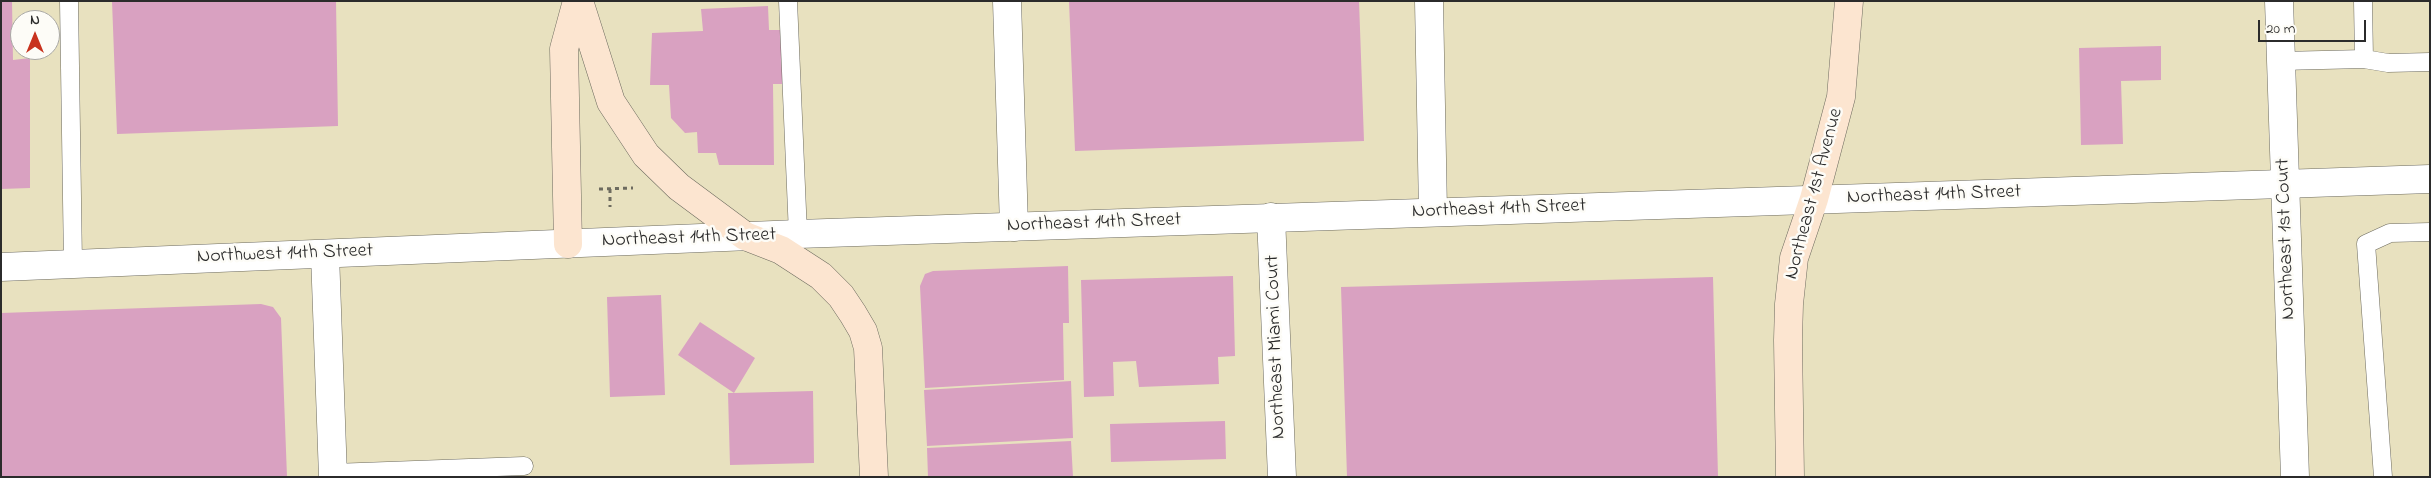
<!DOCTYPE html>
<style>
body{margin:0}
#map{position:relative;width:2431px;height:478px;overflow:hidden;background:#e8e1bf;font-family:"Indie Flower",sans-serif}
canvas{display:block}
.frame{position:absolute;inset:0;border:2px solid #2b2b2b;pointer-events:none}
.north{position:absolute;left:10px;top:10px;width:50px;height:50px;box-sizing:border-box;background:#fdfcf7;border:1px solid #a9a8a5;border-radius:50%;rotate:0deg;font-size:14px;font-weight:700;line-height:20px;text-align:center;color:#2b2b2b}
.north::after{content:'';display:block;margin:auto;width:18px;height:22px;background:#c8321e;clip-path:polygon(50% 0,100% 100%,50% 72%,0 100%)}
.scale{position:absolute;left:2258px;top:20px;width:108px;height:22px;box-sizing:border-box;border:2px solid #2b2b2b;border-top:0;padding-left:6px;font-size:15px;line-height:18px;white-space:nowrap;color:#2b2b2b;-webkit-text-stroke:4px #fdfcf7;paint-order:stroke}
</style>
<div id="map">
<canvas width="2431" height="478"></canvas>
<div class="frame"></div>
<div class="north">N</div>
<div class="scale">20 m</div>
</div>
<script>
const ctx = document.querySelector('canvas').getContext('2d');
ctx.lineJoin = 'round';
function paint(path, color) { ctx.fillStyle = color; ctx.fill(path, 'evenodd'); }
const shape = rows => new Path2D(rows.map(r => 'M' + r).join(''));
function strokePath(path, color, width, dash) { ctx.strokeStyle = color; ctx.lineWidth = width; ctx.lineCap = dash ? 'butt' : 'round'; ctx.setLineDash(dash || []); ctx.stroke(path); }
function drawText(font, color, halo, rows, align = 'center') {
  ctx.font = font + ' "Indie Flower",sans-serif'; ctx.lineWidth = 5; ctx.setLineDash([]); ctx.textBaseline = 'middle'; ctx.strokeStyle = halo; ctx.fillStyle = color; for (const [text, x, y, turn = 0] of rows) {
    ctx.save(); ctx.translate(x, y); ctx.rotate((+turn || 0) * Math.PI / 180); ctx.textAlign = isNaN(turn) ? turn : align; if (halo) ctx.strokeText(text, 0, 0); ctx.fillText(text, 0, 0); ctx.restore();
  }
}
paint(shape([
 [1,1,12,1,13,60,30,58,30,188,1,189],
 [112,1,336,1,338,126,117,134],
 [1069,1,1359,1,1364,141,1075,151],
 [768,6,769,30,784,30,788,84,773,84,774,165,719,165,716,153,698,153,697,132,685,133,671,118,669,85,650,85,652,33,703,31,701,9],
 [2161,46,2161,80,2121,81,2123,144,2081,145,2079,48],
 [1068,266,1069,323,1063,323,1064,380,925,388,920,286,925,274,933,271],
 [1233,276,1235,356,1218,357,1219,384,1139,387,1136,361,1113,362,1114,396,1084,397,1081,280],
 [1713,277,1718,477,1347,477,1341,287],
 [661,295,665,395,610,397,607,297],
 [261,304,273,307,281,318,287,477,1,477,1,313],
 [700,322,755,358,734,393,813,391,814,463,730,465,728,393,734,393,678,355],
 [1071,381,1073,438,927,446,924,390],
 [1225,421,1226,459,1111,462,1110,424],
 [1071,441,1073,477,928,477,927,448]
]), '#d9a1c1');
const service = shape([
 [69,1,73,264],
 [788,1,798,234],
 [2363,1,2364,59,2388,63,2430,62],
 [2281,61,2364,59],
 [333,473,524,466],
 [2383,477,2366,244,2390,233,2430,232]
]);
const minor = shape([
 [1007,1,1014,227],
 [1429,1,1433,212],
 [2279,1,2295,477],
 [1271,217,1282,477],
 [325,254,333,477]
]);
const tertiary = shape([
 [1,267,798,234,2430,179]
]);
const secondary = shape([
 [579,1,611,102,646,155,679,187,745,236,781,250,821,276,841,296,853,314,863,331,868,348,874,477],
 [568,244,564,49,577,1],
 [1790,477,1788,340,1789,304,1794,258,1814,199,1841,97,1849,1]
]);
strokePath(service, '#6d6b5f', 19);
strokePath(minor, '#6d6b5f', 29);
strokePath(tertiary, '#6d6b5f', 29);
strokePath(secondary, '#6d6b5f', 29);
strokePath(shape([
 [599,189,633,188],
 [610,189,610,207]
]), '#6d6b5f', 3, [4, 4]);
strokePath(service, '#fff', 18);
strokePath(minor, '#fff', 28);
strokePath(tertiary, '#fff', 28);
strokePath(secondary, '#fce5d0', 28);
drawText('20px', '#2b2b2b', '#fdfcf7', [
 ["Northeast 1st Avenue",1815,194,-75],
 ["Northeast 14th Street",1934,196,-2],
 ["Northeast 14th Street",1499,210,-2],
 ["Northeast 14th Street",1094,224,-2],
 ["Northeast 14th Street",689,239,-2],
 ["Northeast 1st Court",2287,239,-92],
 ["Northwest 14th Street",285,255,-2],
 ["Northeast Miami Court",1277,347,-92]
]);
</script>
